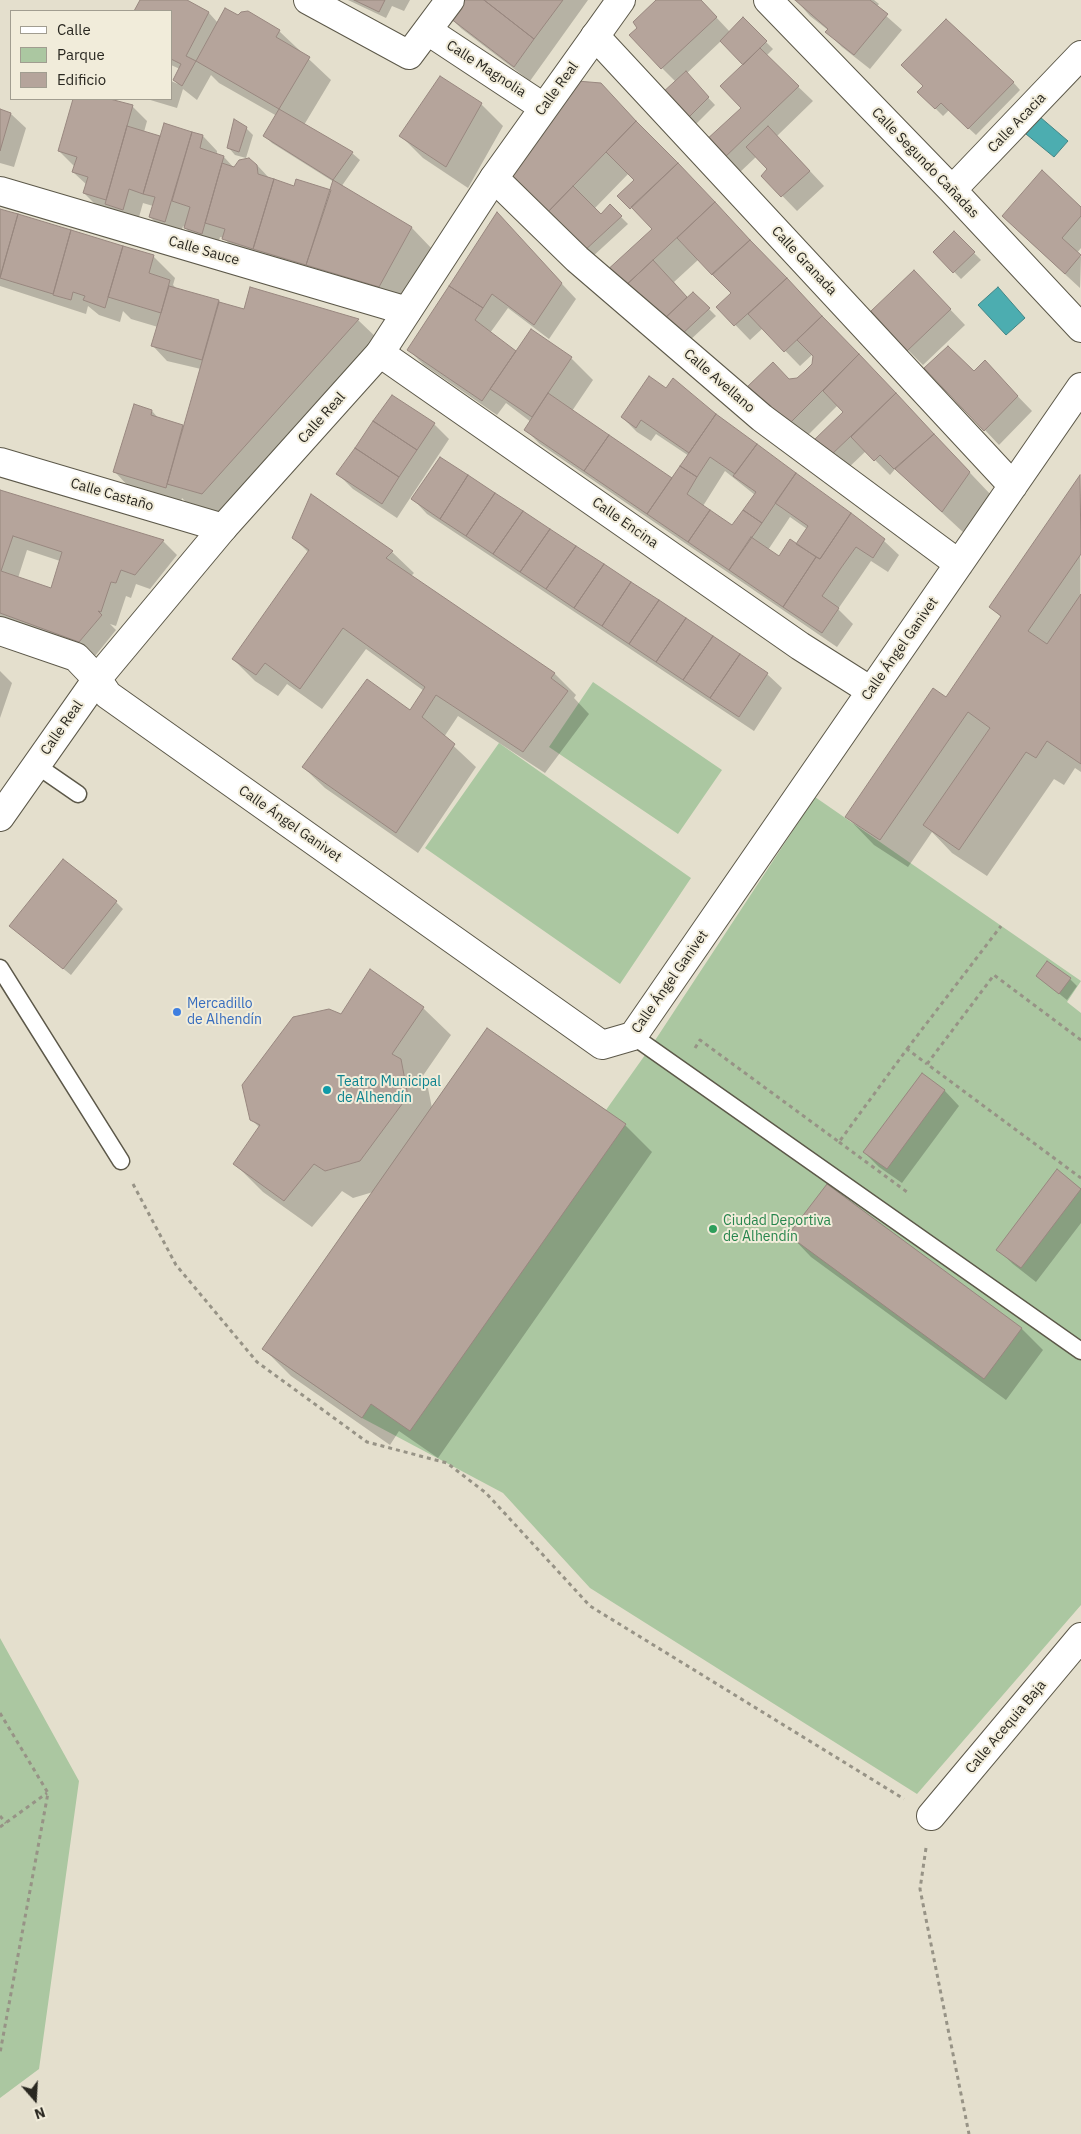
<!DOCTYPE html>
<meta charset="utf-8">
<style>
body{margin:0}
#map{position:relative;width:1081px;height:2134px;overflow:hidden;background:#e4dfcd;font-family:"IBM Plex Sans",sans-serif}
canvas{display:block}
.legend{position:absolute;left:10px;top:10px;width:162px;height:90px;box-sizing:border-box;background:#f1ecda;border:1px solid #a19d90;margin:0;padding:6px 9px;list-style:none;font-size:15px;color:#292720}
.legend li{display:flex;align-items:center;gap:10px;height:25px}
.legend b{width:25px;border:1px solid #a19d90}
.north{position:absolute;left:10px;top:2074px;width:50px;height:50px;-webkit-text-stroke:4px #f1ecda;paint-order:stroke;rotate:161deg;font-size:14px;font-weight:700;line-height:20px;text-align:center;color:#292720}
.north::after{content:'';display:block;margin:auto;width:18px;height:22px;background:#292720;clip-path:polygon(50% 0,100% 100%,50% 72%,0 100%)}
</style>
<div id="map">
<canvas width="1081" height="2134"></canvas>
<ul class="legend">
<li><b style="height:6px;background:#fff"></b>Calle</li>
<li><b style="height:14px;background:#abc7a1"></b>Parque</li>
<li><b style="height:14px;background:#b5a49b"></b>Edificio</li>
</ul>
<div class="north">N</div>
</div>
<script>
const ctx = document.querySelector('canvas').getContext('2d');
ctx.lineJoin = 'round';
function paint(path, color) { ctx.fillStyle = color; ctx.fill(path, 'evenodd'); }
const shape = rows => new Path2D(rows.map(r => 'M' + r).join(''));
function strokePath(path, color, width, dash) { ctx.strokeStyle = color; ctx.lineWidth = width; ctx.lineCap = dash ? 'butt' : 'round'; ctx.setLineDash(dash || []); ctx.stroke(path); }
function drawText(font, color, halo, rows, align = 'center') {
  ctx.font = font + ' "IBM Plex Sans",sans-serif'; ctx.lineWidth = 4; ctx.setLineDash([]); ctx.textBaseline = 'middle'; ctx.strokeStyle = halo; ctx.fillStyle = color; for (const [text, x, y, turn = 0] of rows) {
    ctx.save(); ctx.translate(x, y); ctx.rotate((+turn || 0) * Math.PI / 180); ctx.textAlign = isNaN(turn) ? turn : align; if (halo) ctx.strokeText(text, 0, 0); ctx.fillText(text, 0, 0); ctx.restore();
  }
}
paint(shape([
 [593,682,722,770,678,834,549,747],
 [499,743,691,878,620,984,425,848],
 [815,797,1081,981,1067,1002,1081,1013,1081,1605,917,1794,590,1588,503,1493,362,1418,262,1349,487,1028,606,1110,650,1048],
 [0,1638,79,1781,39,2069,0,2098]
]), '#abc7a1');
const water = shape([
 [1040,117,1068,141,1054,157,1026,134,1040,117],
 [998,287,1025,318,1006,335,978,305,998,287]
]);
paint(water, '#4cadb0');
strokePath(water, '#428585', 1);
paint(shape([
 [141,0,185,0,209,13,218,23,248,13,279,31,331,80,304,125,352,153,360,160,341,187,412,228,433,250,401,308,238,254,224,238,220,237,217,248,200,243,183,226,180,236,165,232,150,217,153,206,143,203,137,224,99,208,84,193,87,185,73,172,75,167,59,151,74,99,106,99,132,106,147,121,144,132,161,138,192,133,203,136,217,151,217,155,224,157,235,169,257,165,271,180,295,187,331,191,334,182,272,143,265,136,277,116,219,83,211,75,197,100,183,89,177,108,147,99,171,99,171,81,178,84,174,80,180,69,171,65,171,11,135,11],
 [348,0,410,0,404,11,392,6,386,18],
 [458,0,588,0,530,81,462,29,447,15],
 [657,0,700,0,730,32,743,19,773,49,766,56,813,101,777,136,824,186,797,211,763,176,769,169,757,156,739,173,707,141,743,108,744,65,721,41,686,74,715,105,693,127,686,120,676,82,662,68,638,28],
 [796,0,874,0,879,4,876,7,902,30,870,69,842,47,827,32,828,30,810,16],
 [1013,82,1020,90,976,135,949,110,943,116,919,92],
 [601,84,991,495,964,533,895,469,890,475,866,451,846,470,829,456,845,412,838,405,806,437,763,402,790,381,797,380,813,364,814,353,800,366,763,328,750,340,718,307,732,293,699,259,674,282,688,298,693,293,716,316,689,341,606,273,654,229,619,196,636,180,629,173,594,209,601,215,610,206,628,224,591,258,557,223],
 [481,104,503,126,468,188,423,158,401,136],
 [0,111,11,114,26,128,14,167,0,163],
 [246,128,253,135,246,158,235,155,228,147],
 [1081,208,1081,248,1077,253,1081,257,1080,288,1018,231],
 [0,210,153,256,175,278,173,285,178,290,219,301,222,304,245,311,358,320,380,341,224,515,190,506,182,498,181,502,129,487,115,472,152,411,159,419,184,428,201,369,167,361,153,346,158,327,131,319,123,311,120,322,99,315,88,306,86,314,0,286],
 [511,229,576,299,549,339,508,308,490,333,517,352,571,358,593,380,572,411,672,479,689,456,656,434,651,441,637,432,622,417,666,390,715,415,869,527,899,555,888,572,871,561,856,583,838,609,853,624,837,647,540,444,526,430,531,422,506,403,497,415,424,365,409,350],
 [725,471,755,495,732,527,703,506],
 [790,517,807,529,796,545,779,558,768,550],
 [954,233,981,260,961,279,935,252],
 [929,287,965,325,923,365,908,350],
 [974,373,999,377,1032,411,999,445,985,430],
 [392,396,434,424,449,439,397,518,353,489,338,474],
 [1080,477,1081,772,1075,768,1064,785,1054,779,987,876,952,853,932,832,908,867,874,845,847,817,946,699,1002,618,991,607],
 [0,491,163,541,177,555,150,589,136,584,131,598,126,596,116,626,110,624,116,630,95,656,0,622],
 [27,550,60,561,51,589,18,578],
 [413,499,767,674,782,688,754,731,427,514],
 [293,537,392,552,414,573,411,576,554,673,576,695,574,698,589,714,545,773,458,716,444,737,476,767,418,853,325,788,303,767,411,711,424,691,366,649,322,709,287,684,278,696,255,681,233,659,309,553],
 [0,671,12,683,0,718],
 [116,902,123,909,71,975,11,926],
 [1037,976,1070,979,1077,986,1067,1000],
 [423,1008,451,1035,420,1080,428,1088,432,1108,625,1125,652,1152,438,1458,399,1431,390,1445,291,1376,264,1349,373,1192,353,1198,342,1191,312,1227,263,1192,235,1164,260,1128,251,1119,341,1015],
 [922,1075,945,1091,959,1106,902,1183,879,1167,864,1152],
 [1057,1171,1081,1189,1081,1223,1036,1282,1013,1264,998,1250],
 [827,1185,1022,1329,1043,1350,1006,1400,811,1257,790,1235]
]), '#0003');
const building = shape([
 [140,0,187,0,209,12,186,56,196,61,182,86,173,80,181,64,171,59,171,11,134,11,140,0],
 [354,0,385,0,379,12,354,0],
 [456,0,484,0,534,39,514,67,446,15,456,0],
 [484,0,563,0,534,39,484,0],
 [656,0,701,0,717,17,661,69,629,35,637,28,633,22,656,0],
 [795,0,870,0,888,14,854,55,825,32,828,29,795,0],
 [225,8,238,15,241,12,248,11,280,30,276,37,310,57,279,109,196,61,225,8],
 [743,17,767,41,743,65,720,41,743,17],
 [946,19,1014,82,968,129,941,103,935,109,917,92,923,86,901,65,946,19],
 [760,48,799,86,723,159,705,141,741,108,720,86,760,48],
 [686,71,709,97,685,121,661,94,686,71],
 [440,76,482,103,446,167,399,136,440,76],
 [577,81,601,83,636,121,546,214,510,178,577,81],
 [73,99,110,99,133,105,106,200,83,193,88,177,72,172,77,157,58,151,73,99],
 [0,109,11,113,0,151,0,109],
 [279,109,353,152,333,180,263,136,279,109],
 [234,119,247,127,239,152,227,148,234,119],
 [636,121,678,163,630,209,617,196,634,180,606,152,636,121],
 [164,123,192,132,165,222,149,217,155,197,143,194,164,123],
 [127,126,160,136,143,194,129,189,123,210,105,204,127,126],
 [768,126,810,171,781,197,761,176,767,169,746,147,768,126],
 [192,132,203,135,200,148,224,156,202,234,184,228,190,207,172,201,192,132],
 [249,158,257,165,258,174,274,179,253,249,222,239,225,229,205,223,222,163,234,167,239,160,249,158],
 [678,163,715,202,623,288,604,273,652,229,631,207,678,163],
 [1042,170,1081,207,1081,216,1062,238,1081,255,1065,274,1002,216,1042,170],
 [274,179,294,186,296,179,331,190,306,265,253,249,274,179],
 [333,180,412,227,379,287,306,265,333,180],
 [573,186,601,214,610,204,622,216,583,252,546,214,573,186],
 [715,202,750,240,712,275,677,238,715,202],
 [0,209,18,214,0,277,0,209],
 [497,212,562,283,534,325,492,294,483,308,449,286,497,212],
 [18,214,71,230,53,294,0,278,18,214],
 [71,230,123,246,105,308,83,300,85,296,73,292,71,300,53,295,71,230],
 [954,231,975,252,953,273,933,252,954,231],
 [750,240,787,278,734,326,716,307,731,293,712,274,750,240],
 [123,246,154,255,149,273,170,280,161,313,108,297,123,246],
 [653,260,687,297,663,320,623,288,653,260],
 [914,270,951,309,907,351,871,311,914,270],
 [787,278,822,316,784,352,748,314,787,278],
 [169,286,219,300,202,360,151,346,169,286],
 [449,286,483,308,475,320,516,351,482,401,407,350,449,286],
 [250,287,359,319,202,494,167,484,219,302,244,309,250,287],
 [693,292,710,308,681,335,663,320,693,292],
 [822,316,859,354,790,423,746,388,773,362,789,379,797,378,805,371,812,364,813,356,797,340,822,316],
 [531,329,572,357,532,417,490,389,531,329],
 [948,346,974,371,985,360,1018,396,984,431,924,368,948,346],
 [859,354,896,393,830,456,813,441,843,412,823,391,859,354],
 [649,376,666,388,673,378,716,414,689,453,641,420,636,428,621,417,649,376],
 [548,393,609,435,584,471,524,430,548,393],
 [896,393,934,434,894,469,880,455,874,461,851,437,896,393],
 [392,395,435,423,417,450,373,421,392,395],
 [134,404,152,410,151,415,183,425,166,488,113,472,134,404],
 [716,414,757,444,735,474,710,457,697,477,680,466,716,414],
 [373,421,417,450,399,477,355,448,373,421],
 [934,434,970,472,942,512,895,469,934,434],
 [609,435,672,478,647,514,584,471,609,435],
 [757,444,796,473,762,523,743,510,756,492,733,476,757,444],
 [355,448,399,477,382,504,336,474,355,448],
 [440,457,468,475,440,519,411,499,440,457],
 [680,466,697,477,687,494,710,510,688,542,647,514,680,466],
 [796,473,851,513,820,559,796,544,808,526,775,503,796,473],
 [468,475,495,493,466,536,440,519,468,475],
 [1080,475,1081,554,1028,631,1047,644,1081,594,1081,764,1047,741,1036,758,1026,752,959,850,923,825,990,728,968,712,880,840,845,817,933,688,946,697,1001,616,989,607,1080,475],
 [0,490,164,540,135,575,121,570,116,583,111,582,101,612,98,611,102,615,79,642,0,613,0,490],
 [13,536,62,552,51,588,1,571,13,536],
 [495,493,523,511,493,554,466,536,495,493],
 [311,494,393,551,386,558,555,673,551,678,568,691,523,752,436,695,422,717,455,744,396,833,302,767,367,679,410,710,425,687,343,628,300,689,265,663,256,675,232,659,309,550,292,538,311,494],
 [710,510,732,525,743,510,762,523,729,570,688,542,710,510],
 [523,511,550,529,520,572,493,554,523,511],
 [851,513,885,539,873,558,856,547,841,568,822,596,839,608,822,633,783,607,816,557,820,559,851,513],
 [550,529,576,546,546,589,520,572,550,529],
 [751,537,779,556,790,539,816,557,783,607,729,570,751,537],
 [576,546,604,564,574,608,546,589,576,546],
 [604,564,631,582,602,626,574,608,604,564],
 [631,582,659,600,629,644,602,626,631,582],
 [659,600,686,618,656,662,629,644,659,600],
 [686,618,713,636,683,680,656,662,686,618],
 [713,636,740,654,710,698,683,680,713,636],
 [740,654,768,673,739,717,710,698,740,654],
 [63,859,117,901,63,969,9,926,63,859],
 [1047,961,1071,978,1059,994,1036,976,1047,961],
 [370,969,424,1007,392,1054,401,1059,408,1096,360,1161,325,1171,314,1164,284,1201,233,1164,260,1125,250,1120,242,1085,293,1017,329,1009,341,1014,370,969],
 [487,1028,626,1124,410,1431,371,1404,362,1418,262,1349,487,1028],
 [922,1073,945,1090,887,1169,863,1152,922,1073],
 [1057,1169,1081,1189,1021,1268,996,1250,1057,1169],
 [827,1184,1022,1328,984,1379,788,1235,827,1184]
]);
paint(building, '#b5a49b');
strokePath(building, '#98877f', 1);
const lane = shape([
 [36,765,78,794],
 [0,968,121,1161],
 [633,1036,1081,1351]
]);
const street = shape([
 [308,0,409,55,450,0],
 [768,0,952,190,1081,328],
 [428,31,543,107],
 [595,36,1013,486],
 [494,178,577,259,762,418,959,564],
 [952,190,1081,55],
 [0,191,407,311],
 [380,353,800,646,871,691],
 [0,462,223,528],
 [97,679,108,695,602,1045,633,1036,1081,387],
 [931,1816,1081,1637]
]);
const secondary = shape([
 [0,631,76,657,97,679],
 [0,817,97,679,223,528,380,353,494,178,621,0]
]);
strokePath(lane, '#5c5849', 19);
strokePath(street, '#5c5849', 30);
strokePath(secondary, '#5c5849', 30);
strokePath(shape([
 [1081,1040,994,975,927,1064,1081,1178],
 [695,1048,700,1040,839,1142,907,1049,927,1064],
 [907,1049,1001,926],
 [839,1142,907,1192],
 [133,1184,176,1265,257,1362,367,1442,447,1463,486,1493,590,1606,904,1799],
 [0,1713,48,1793,0,2053],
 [0,1816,6,1823],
 [0,1827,47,1793],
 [926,1848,920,1889,969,2134]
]), '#979386', 3, [4, 4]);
strokePath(lane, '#fff', 16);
strokePath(street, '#fff', 28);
strokePath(secondary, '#fff', 28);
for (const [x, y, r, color] of [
 [177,1012,5,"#3f7fe0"],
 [327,1090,5,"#0f9aa8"],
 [713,1229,5,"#2e9e5b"]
]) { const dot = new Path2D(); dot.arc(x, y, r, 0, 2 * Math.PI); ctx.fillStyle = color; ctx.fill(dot); strokePath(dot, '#f1ecda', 2); }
drawText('14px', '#292720', '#f1ecda', [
 ["Calle Magnolia",486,69,33],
 ["Calle Real",557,89,-54],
 ["Calle Acacia",1017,123,-46],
 ["Calle Segundo Cañadas",925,163,46],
 ["Calle Sauce",204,251,16],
 ["Calle Granada",804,261,47],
 ["Calle Avellano",719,381,41],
 ["Calle Real",322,418,-48],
 ["Calle Castaño",112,495,16],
 ["Calle Encina",625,523,35],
 ["Calle Ángel Ganivet",900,649,-55],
 ["Calle Real",62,728,-55],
 ["Calle Ángel Ganivet",290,824,35],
 ["Calle Ángel Ganivet",670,982,-55],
 ["Calle Acequia Baja",1006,1727,-50]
]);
drawText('14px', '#366cbe', '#f1ecda', [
 ["Mercadillo",187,1004],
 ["de Alhendín",187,1020]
], 'left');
drawText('14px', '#0d838f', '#f1ecda', [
 ["Teatro Municipal",337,1082],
 ["de Alhendín",337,1098]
], 'left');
drawText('14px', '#27864d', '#f1ecda', [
 ["Ciudad Deportiva",723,1221],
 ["de Alhendín",723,1237]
], 'left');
</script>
